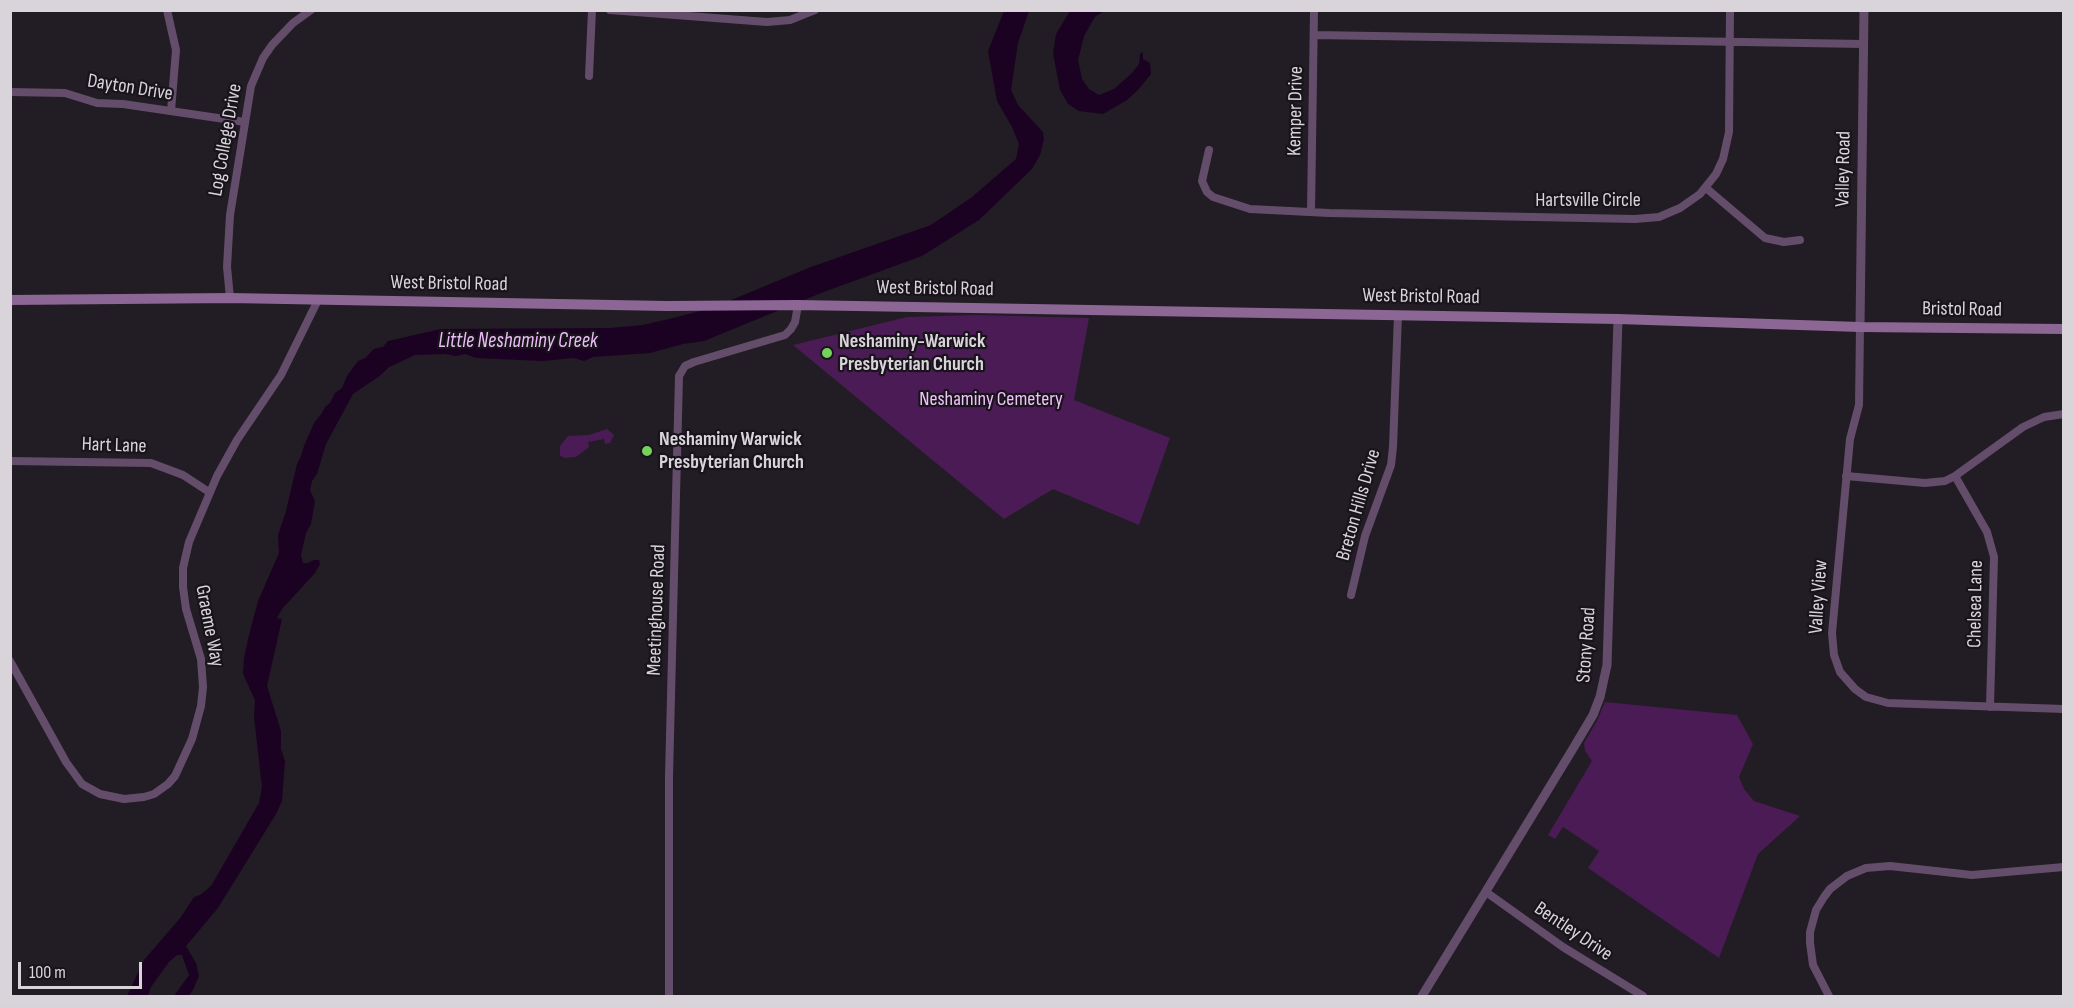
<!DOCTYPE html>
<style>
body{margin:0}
#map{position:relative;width:2074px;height:1007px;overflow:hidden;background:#221c24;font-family:"Sofia Sans Condensed",sans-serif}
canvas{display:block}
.frame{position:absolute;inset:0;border:12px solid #d9d4da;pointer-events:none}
.scale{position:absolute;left:18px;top:962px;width:124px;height:27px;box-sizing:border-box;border:3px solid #d9d4da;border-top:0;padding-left:8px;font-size:18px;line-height:21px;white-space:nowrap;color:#d9d4da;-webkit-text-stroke:4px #19131b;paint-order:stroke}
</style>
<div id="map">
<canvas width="2074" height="1007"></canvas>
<div class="frame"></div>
<div class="scale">100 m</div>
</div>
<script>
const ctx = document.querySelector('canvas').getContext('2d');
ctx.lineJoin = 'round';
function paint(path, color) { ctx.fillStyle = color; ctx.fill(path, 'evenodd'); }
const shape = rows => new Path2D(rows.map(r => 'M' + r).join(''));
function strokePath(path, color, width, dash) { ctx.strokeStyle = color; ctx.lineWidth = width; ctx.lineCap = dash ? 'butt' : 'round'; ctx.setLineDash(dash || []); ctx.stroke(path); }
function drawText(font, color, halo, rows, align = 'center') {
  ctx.font = font + ' "Sofia Sans Condensed",sans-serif'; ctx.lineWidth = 4.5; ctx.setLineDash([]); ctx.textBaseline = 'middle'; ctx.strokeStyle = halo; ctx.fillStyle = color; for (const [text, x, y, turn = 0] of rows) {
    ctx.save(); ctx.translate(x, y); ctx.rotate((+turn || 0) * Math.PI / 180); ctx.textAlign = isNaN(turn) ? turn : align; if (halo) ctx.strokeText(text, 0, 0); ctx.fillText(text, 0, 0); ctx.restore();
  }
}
paint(shape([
 [976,315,1089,318,1074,400,1170,438,1139,525,1053,489,1004,519,793,345,907,317],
 [607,429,614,435,610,443,605,444,604,439,588,442,589,447,576,457,566,458,560,456,560,446,568,436,589,435],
 [1605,702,1737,715,1753,744,1739,777,1744,789,1754,801,1800,816,1758,854,1719,958,1588,868,1599,851,1563,827,1555,839,1548,835,1592,761,1585,751,1584,743,1597,721]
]), '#4b1b56');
paint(shape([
 [1004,11,1029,11,1018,43,1011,90,1018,105,1043,132,1044,139,1040,155,1032,169,979,220,922,256,821,293,704,341,683,344,650,353,593,357,584,361,574,358,542,361,476,358,465,354,456,356,445,354,415,355,389,367,381,375,353,394,326,444,317,474,312,481,310,490,315,501,311,524,306,533,301,555,303,563,308,563,314,560,319,560,320,564,315,573,282,609,277,618,282,619,267,686,281,731,281,749,285,761,282,801,276,814,218,908,186,946,196,963,199,976,192,992,188,996,174,996,189,975,182,955,177,955,169,962,151,987,148,996,127,996,144,960,181,917,194,897,200,895,211,886,259,803,262,787,254,717,255,700,243,674,244,658,249,635,258,601,279,553,278,535,286,511,297,464,301,456,304,446,314,423,322,413,325,407,330,403,335,393,342,388,347,376,358,361,365,358,374,349,383,347,388,341,441,329,610,328,643,325,677,317,712,308,811,267,931,225,972,197,1016,159,1019,144,1012,127,997,101,988,51],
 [1070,11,1104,11,1095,17,1084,36,1078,60,1082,79,1089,89,1099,95,1114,89,1132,73,1139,64,1140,54,1143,52,1143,59,1150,63,1151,74,1138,90,1127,100,1103,114,1079,111,1068,104,1060,90,1053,53,1056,34]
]), '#1c0222');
strokePath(shape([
 [167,10,176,50,171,111],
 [610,10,767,22,790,20,815,10],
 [1314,35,1864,44],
 [589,76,592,10],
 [10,92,65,93,97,103,123,104,245,122],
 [1209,150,1202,181,1207,192,1213,197,1250,209,1329,213,1635,219,1659,217,1680,208,1700,194,1716,174,1723,159,1729,132,1730,10],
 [1706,188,1765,238,1784,242,1800,240],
 [1311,212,1314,10],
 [230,298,227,267,230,215,251,86,263,58,272,45,293,23,311,10],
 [1860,327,1859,405,1850,439,1832,633,1834,655,1840,672,1855,689,1866,697,1888,703,2064,709],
 [10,461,151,463,183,475,209,492],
 [1846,476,1925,483,1945,481,1955,476,2023,427,2044,417,2064,414],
 [1955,476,1987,532,1994,557,1990,707],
 [1351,595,1365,536,1391,465,1393,447,1398,315],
 [10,661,66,762,82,784,100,794,124,799,144,797,154,794,168,784,175,776,192,739,201,706,203,687,201,659,186,609,183,587,183,568,189,542,217,476,237,440,281,375,318,300],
 [1486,892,1563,947,1643,996],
 [669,996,669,776,679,376,685,366,694,362,785,335,791,329,795,322,798,305],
 [1829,996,1813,965,1810,943,1810,932,1816,910,1824,897,1830,889,1847,876,1866,868,1890,866,1972,875,2064,867]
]), '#644d6a', 8);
strokePath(shape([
 [1860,327,1864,10],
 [1422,996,1574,747,1593,715,1600,697,1607,665,1618,319]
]), '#644d6a', 9);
strokePath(shape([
 [10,300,230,298,667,306,797,305,1618,319,1860,327,2064,329]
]), '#8c6695', 10);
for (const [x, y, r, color] of [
 [827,353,6,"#74d25b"],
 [647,451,6,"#74d25b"]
]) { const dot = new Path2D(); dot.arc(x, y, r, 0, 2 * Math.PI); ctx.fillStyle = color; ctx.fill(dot); strokePath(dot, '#19131b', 2); }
drawText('20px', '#d9d4da', '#19131b', [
 ["Dayton Drive",130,88,9],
 ["Kemper Drive",1296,111,-89],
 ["Log College Drive",226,140,-80],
 ["Valley Road",1844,169,-89],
 ["Hartsville Circle",1588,201],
 ["West Bristol Road",449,284,1],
 ["West Bristol Road",935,289,1],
 ["West Bristol Road",1421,297,1],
 ["Bristol Road",1962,310,1],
 ["Hart Lane",114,446,2],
 ["Breton Hills Drive",1359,505,-74],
 ["Valley View",1819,597,-86],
 ["Chelsea Lane",1976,604,-89],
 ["Meetinghouse Road",657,610,-88],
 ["Graeme Way",209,626,79],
 ["Stony Road",1587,645,-86],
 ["Bentley Drive",1573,932,34]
]);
drawText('bold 20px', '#d9d4da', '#19131b', [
 ["Neshaminy-Warwick",839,342],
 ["Presbyterian Church",839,365],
 ["Neshaminy Warwick",659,440],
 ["Presbyterian Church",659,463]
], 'left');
drawText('20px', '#f0c2fb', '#19131b', [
 ["Neshaminy Cemetery",991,400]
]);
drawText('italic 21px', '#eabdf6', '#19131b', [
 ["Little Neshaminy Creek",518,342]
]);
</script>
